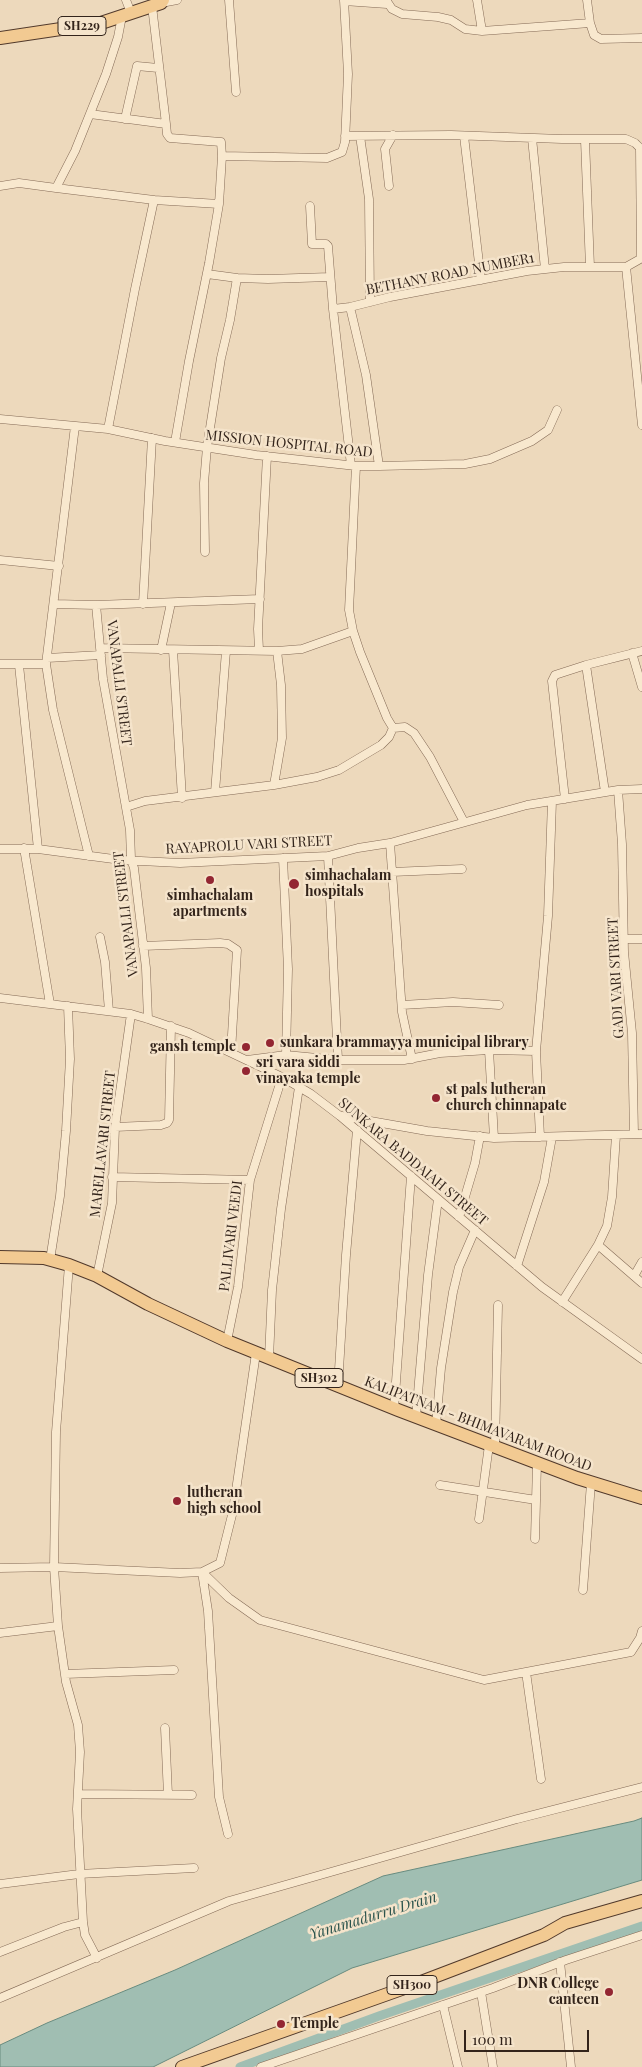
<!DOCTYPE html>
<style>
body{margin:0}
#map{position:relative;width:642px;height:2067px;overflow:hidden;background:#edd9bc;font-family:"Playfair Display",serif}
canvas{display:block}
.scale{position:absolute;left:464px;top:2030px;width:125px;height:22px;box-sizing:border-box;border:2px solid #33241b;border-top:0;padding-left:6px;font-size:15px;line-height:18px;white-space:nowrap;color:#33241b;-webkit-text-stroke:4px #f5e4cb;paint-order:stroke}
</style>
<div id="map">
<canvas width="642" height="2067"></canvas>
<div class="scale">100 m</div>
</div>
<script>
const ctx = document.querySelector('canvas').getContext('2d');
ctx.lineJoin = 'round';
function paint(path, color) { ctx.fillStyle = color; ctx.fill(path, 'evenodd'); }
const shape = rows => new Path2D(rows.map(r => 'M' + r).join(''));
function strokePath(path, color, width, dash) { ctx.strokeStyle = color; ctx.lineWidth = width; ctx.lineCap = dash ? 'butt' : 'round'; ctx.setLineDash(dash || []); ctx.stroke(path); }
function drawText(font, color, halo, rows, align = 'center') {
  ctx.font = font + ' "Playfair Display",serif'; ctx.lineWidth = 5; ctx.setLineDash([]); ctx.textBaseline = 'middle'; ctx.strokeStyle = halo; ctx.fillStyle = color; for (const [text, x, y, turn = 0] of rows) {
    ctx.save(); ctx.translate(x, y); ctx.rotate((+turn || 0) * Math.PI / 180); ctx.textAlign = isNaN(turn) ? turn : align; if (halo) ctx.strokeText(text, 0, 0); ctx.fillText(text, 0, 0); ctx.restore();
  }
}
const water = shape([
 [642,1818,642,1880,352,1968,153,2067,0,2067,0,2045,47,2023,175,1970,383,1876,634,1821,642,1818]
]);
paint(water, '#a0beb2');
strokePath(water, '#688b7f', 1);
strokePath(shape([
 [240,2067,379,2016,642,1926]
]), '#a0beb2', 9);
const minor = shape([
 [126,0,131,13],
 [229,0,236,92],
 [386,0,392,9,402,14,438,17,451,20,465,29,482,31,590,23,594,35,601,39,642,38],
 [477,0,482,31],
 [587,0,590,23],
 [344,1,387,4],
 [161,3,177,0],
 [152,6,166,124],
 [90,114,166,124,167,134,170,138,221,142,222,156],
 [125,119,137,66,158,68],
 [345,136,451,135,562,139,626,139,635,143,640,148,641,258],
 [360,136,369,199,370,302],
 [464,136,481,280],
 [532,138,545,269],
 [585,140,590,267],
 [0,186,19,183,56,188,75,151,106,74,118,37,122,16],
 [389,186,385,149,393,135],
 [56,188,154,200,219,204],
 [310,206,312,244,326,244,328,246,333,309],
 [626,267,642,425],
 [626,267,642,258],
 [207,274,237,278,268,279,330,277],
 [350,307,333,309,351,465],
 [0,419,108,429,165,441,256,455,356,466,379,466,465,464,490,459,532,441,548,430,557,410],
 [108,429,135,289,154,200],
 [175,442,189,361,209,263,219,204,222,156,327,158,342,152,345,142,348,74,344,0],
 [356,466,349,610,353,631,360,652,387,718,393,728],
 [379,466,366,375,350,307,390,297,527,271,564,267,626,267],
 [205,552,204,483,207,447,221,358,230,320,237,278],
 [0,560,59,566],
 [54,604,96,605],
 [143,604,152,438],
 [100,648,277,651,302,649,353,631],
 [161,650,171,603],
 [173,650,182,798],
 [259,650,258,629,267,456],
 [632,653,642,687],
 [47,658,101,655],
 [0,664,46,664,53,710,89,856],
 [46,664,75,426],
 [19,665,38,849],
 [393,728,405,727,414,733,430,757,464,822],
 [274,785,282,738,281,685,277,651],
 [618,790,622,844,624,952,632,1033,634,1134],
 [215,792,226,651],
 [605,792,586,665,642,651],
 [565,799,552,681,555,675,586,665],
 [126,807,145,801,274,785,317,777,339,770,381,745,389,737,393,728],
 [390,843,402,1012,412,1059],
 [24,848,50,1004],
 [0,849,38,849,121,860,180,863,328,856,358,848,390,843,527,805,618,790,642,789],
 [328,856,338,1060],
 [283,858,288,969,286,1055],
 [392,872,462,869],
 [100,937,105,962,109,1011],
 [624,939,642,939],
 [143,946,220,943,228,944,237,950,231,1052],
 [0,998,131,1014,148,1019,189,1033,282,1077,311,1094,340,1116,542,1287,642,1359],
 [402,1005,453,1002,499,1005],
 [148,1019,146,968,134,868,131,859,130,830,103,679,96,605,260,599],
 [489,1050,494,1138],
 [247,1060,286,1055,338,1060,404,1060,440,1053,489,1050,536,1051],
 [342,1116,427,1131,494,1138,642,1134],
 [115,1127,161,1125,167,1123,169,1120,171,1026],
 [540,1137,536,1051,548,916,552,801],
 [112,1177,250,1180],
 [459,1217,475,1163,480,1136],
 [598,1245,642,1283],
 [50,1260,60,1196,66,1131,70,1059,68,1006],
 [69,1265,56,1432,54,1567,58,1626,66,1682,78,1725,80,1752,77,1809,83,1922,85,1935,97,1958],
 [517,1266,544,1182,552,1137],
 [97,1276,112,1203,115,1127,131,1014],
 [634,1276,642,1262],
 [562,1302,598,1245,607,1226,612,1197,616,1135],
 [227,1341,238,1287,250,1180,282,1077],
 [256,1353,233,1511,220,1563,202,1572,229,1598,260,1620,484,1680,631,1652,640,1638,642,1631],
 [269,1358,272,1290,281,1209,299,1087],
 [338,1386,346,1255,357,1130],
 [394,1409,411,1176],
 [416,1417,428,1275,438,1199],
 [436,1425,441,1368,453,1292,459,1267,475,1230],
 [495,1447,498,1305],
 [440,1485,536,1500],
 [479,1519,489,1445],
 [535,1539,537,1463],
 [0,1568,54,1567,180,1573,202,1572,208,1611,219,1797,228,1834],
 [583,1590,591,1483],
 [0,1633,58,1626],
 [526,1672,541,1779],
 [65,1674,174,1670],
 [165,1728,168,1795],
 [78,1794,192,1795],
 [0,1884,79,1874,194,1868],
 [0,1952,64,1927,83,1922],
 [560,1962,571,2067],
 [481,1992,493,2067],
 [0,1998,229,1901,517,1819,642,1787],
 [443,2005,458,2067],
 [261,2067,493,1988,566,1960,642,1935]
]);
const primary = shape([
 [0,38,101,23,161,3,163,0],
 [0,1257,44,1258,69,1265,97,1276,148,1304,227,1341,398,1410,577,1478,642,1498],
 [182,2067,413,1985,544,1935,565,1923,642,1901]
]);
strokePath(minor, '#846a56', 9);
strokePath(primary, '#51392b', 14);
strokePath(minor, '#f8e8ce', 8);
strokePath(primary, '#f2ca92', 12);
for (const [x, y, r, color] of [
 [210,880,5,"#932632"],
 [294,884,6,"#932632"],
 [270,1043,5,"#932632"],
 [246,1047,5,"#932632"],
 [246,1071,5,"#932632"],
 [436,1098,5,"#932632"],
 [177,1501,5,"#932632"],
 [609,1992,5,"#932632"],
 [281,2024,5,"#932632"]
]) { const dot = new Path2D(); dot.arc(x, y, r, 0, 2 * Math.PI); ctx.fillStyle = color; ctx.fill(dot); strokePath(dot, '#f5e4cb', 2); }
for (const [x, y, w] of [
 [82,26,48],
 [319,1378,48],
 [412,1985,50]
]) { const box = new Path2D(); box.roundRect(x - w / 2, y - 9.5, w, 19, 4); ctx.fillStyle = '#f5e4cb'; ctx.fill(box); strokePath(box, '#33241b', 1); }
drawText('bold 12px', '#33241b', null, [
 ["SH229",82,26],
 ["SH302",319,1378],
 ["SH300",412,1985]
]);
drawText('14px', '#33241b', '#f5e4cb', [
 ["BETHANY ROAD NUMBER1",450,274,-11],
 ["MISSION HOSPITAL ROAD",289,444,6],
 ["VANAPALLI STREET",119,683,83],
 ["RAYAPROLU VARI STREET",249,845,-3],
 ["VANAPALLI STREET",126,914,-97],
 ["GADI VARI STREET",616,978,-93],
 ["MARELLAVARI STREET",103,1144,-84],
 ["SUNKARA BADDAIAH STREET",413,1162,40],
 ["PALLIVARI VEEDI",231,1236,-83],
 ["KALIPATNAM - BHIMAVARAM ROOAD",478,1424,21]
]);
drawText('bold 14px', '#33241b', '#f5e4cb', [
 ["simhachalam",305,876],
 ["hospitals",305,892],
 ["simhachalam",210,896,"center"],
 ["apartments",210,912,"center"],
 ["sunkara brammayya municipal library",280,1043],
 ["gansh temple",236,1047,"right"],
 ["sri vara siddi",256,1063],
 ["vinayaka temple",256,1079],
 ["st pals lutheran",446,1090],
 ["church chinnapate",446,1106],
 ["lutheran",187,1493],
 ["high school",187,1509],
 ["DNR College",599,1984,"right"],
 ["canteen",599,2000,"right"],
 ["Temple",291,2024]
], 'left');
drawText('italic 15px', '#2a534c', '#f5e4cb', [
 ["Yanamadurru Drain",373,1916,-17]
]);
</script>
